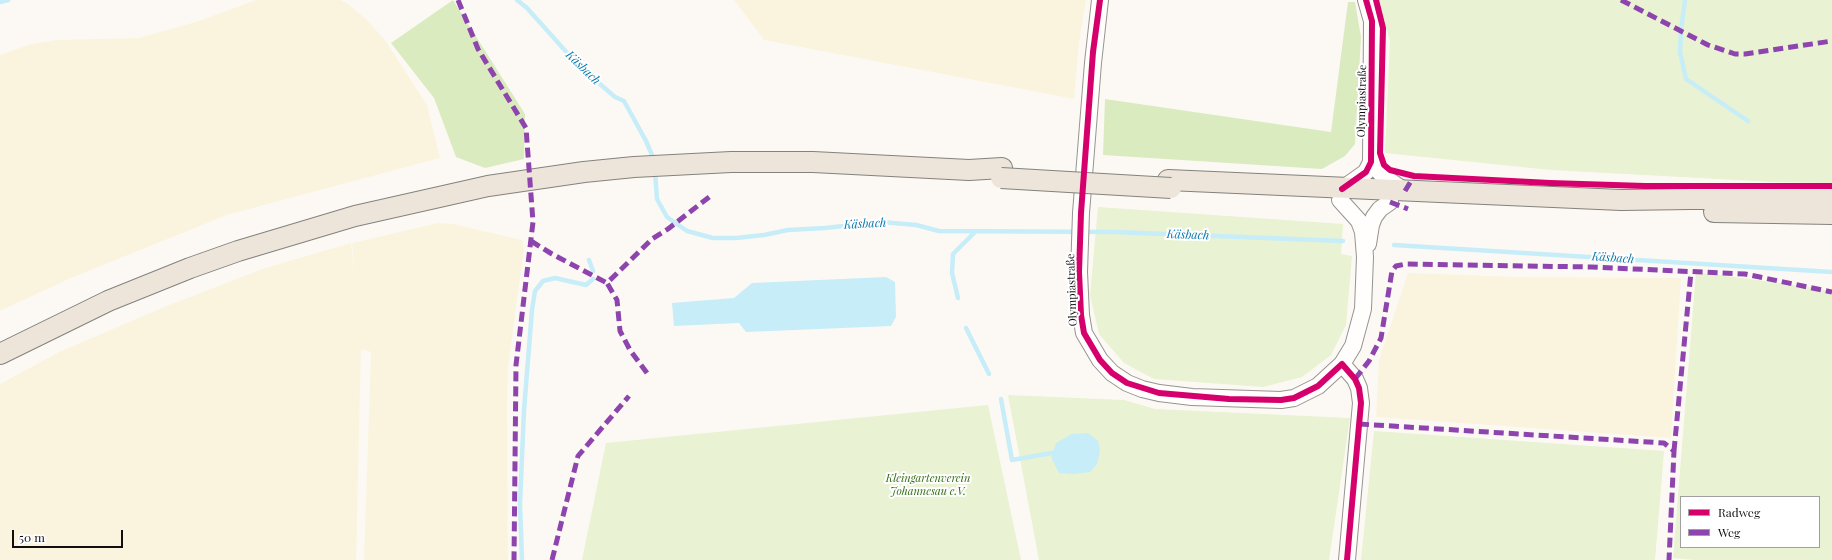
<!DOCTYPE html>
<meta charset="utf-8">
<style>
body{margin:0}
#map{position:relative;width:1832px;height:560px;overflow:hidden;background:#fcf9f4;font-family:"Playfair Display",serif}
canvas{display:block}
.legend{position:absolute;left:1680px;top:496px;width:140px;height:52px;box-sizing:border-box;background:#fff;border:1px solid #9f9f9f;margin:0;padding:5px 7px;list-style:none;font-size:12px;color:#0f0f0f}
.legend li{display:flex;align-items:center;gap:8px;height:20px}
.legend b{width:20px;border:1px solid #9f9f9f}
.scale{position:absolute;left:12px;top:530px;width:111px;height:18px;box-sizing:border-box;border:2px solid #0f0f0f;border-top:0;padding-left:5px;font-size:12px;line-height:14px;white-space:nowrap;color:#0f0f0f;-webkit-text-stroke:3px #fff;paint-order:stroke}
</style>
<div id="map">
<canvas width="1832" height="560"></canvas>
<ul class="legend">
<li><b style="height:5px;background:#d6006c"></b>Radweg</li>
<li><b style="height:5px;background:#8e44ad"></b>Weg</li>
</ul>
<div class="scale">50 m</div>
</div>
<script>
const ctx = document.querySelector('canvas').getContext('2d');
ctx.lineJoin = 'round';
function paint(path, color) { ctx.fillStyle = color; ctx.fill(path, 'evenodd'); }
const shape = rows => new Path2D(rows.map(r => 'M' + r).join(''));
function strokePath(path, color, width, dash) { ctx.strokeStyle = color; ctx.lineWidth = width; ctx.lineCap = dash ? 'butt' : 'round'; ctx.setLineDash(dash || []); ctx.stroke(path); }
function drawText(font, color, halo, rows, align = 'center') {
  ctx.font = font + ' "Playfair Display",serif'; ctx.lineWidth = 4; ctx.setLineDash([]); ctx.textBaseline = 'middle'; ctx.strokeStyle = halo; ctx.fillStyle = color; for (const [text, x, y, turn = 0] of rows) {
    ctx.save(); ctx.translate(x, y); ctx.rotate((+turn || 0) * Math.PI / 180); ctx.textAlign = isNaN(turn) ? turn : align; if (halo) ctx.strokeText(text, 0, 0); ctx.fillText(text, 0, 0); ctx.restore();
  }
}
paint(shape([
 [256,0,341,0,348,4,366,19,385,40,427,105,440,158,227,215,71,278,0,311,0,55,31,44,56,40,139,38,199,21],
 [734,0,1086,0,1079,43,1074,99,764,40],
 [438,223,453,224,522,240,524,249,508,367,507,405,508,560,364,560,371,352,361,349,356,560,0,560,0,384,59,352,164,307,265,268,351,243,355,278,352,243],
 [1408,273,1521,277,1681,278,1671,438,1376,417,1379,360]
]), '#faf4df');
paint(shape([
 [1378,0,1832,0,1832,183,1774,182,1551,170,1385,153,1390,41],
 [1098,207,1343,224,1341,254,1352,256,1346,325,1331,355,1302,377,1263,387,1154,379,1124,363,1099,334,1090,295],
 [1696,272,1818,288,1832,292,1832,560,1694,560,1673,558],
 [1681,497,1819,497,1819,547,1681,547],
 [1008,395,1124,400,1155,409,1350,418,1329,560,1039,560],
 [988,405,1021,560,582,560,606,443],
 [1374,431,1664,451,1655,560,1361,560]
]), '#e9f2d2');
paint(shape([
 [453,0,525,114,524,159,485,168,456,157,434,98,391,43],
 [1348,2,1355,2,1361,37,1355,144,1345,156,1322,169,1103,155,1105,99,1331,132]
]), '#daebbf');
paint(shape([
 [886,277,895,282,896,317,891,326,746,332,739,323,674,326,672,303,734,298,752,283],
 [1088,433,1098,441,1100,451,1097,464,1090,472,1074,474,1059,473,1051,457,1056,443,1072,434]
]), '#c7edf9');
strokePath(shape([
 [517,0,527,8,578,65,615,97,624,101,646,141,655,162],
 [1685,0,1681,30,1680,52,1686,79,1748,121],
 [0,2,8,0],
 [655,171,657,199,667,217,687,231,713,238,736,238,764,235,788,230,825,228,882,222,916,225,939,231,1114,232,1343,241],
 [1394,245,1832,272],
 [589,260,593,271],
 [958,298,952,273,953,254,975,232],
 [966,328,989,374],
 [1001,399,1012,460,1052,453],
 [522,560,520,504,524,410,532,310,535,291,543,281,555,278,586,285,593,279]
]), '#c7edf9', 4.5);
const minor = shape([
 [1100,0,1093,63,1081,213,1079,272,1081,315,1084,333,1100,360,1112,373,1127,383,1142,389,1159,393,1192,397,1281,400,1294,398,1318,386,1342,364,1353,346,1363,309,1365,257,1363,232,1359,221,1340,200],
 [1371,162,1383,176,1405,191],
 [1342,189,1366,172,1371,162,1372,21,1366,0],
 [1368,244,1371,225,1374,217,1380,209,1390,202],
 [1342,364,1355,379,1359,388,1361,403,1347,560]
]);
const major = shape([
 [1168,180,1621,200,1832,197],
 [1714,212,1832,214],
 [0,354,108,301,190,268,238,251,355,216,488,186,584,172,634,167,731,162,813,162,969,170,1002,168]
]);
strokePath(minor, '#969492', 18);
strokePath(major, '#83827f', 22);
strokePath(minor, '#fffefd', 16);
strokePath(major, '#ede5d9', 20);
const majorBridge = shape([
 [1001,178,1171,188]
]);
strokePath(majorBridge, '#83827f', 22, []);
strokePath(majorBridge, '#ede5d9', 20);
strokePath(shape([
 [458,0,478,49,526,128,533,222,516,365,514,560],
 [1621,0,1708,45,1735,54,1745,54,1832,41],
 [1405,191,1414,176],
 [1390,202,1408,209],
 [531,241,552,254,607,283],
 [647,373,630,350,620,331,617,300,607,283,652,239,668,229,713,194],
 [1355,379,1369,361,1381,338,1392,271,1396,266,1406,264,1591,267,1745,274,1832,292],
 [1359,424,1664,443,1674,451,1669,560],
 [1674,451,1691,272],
 [552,560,578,456,629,396]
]), '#8e44ad', 5, [10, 5]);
strokePath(shape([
 [1100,0,1093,52,1081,213,1079,272,1081,315,1084,333,1100,360,1112,373,1127,383,1159,393,1229,399,1281,400,1294,398,1318,386,1342,364,1355,379,1359,388,1361,403,1347,560],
 [1376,0,1383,28,1380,153,1384,165,1390,170,1414,176,1550,183,1645,186,1832,186],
 [1342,189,1366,172,1371,162,1372,21,1366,0]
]), '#d6006c', 6);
drawText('11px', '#0f0f0f', '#fff', [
 ["Olympiastraße",1362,101,-89],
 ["Olympiastraße",1072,290,-92]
]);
drawText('italic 11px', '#356d19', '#fff', [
 ["Kleingartenverein",928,479],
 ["Johannesau e.V.",928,492]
]);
drawText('italic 12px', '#0c7aac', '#fff', [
 ["Käsbach",583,68,44],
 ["Käsbach",865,224,-3],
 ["Käsbach",1188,235,2],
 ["Käsbach",1613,258,4]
]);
</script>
